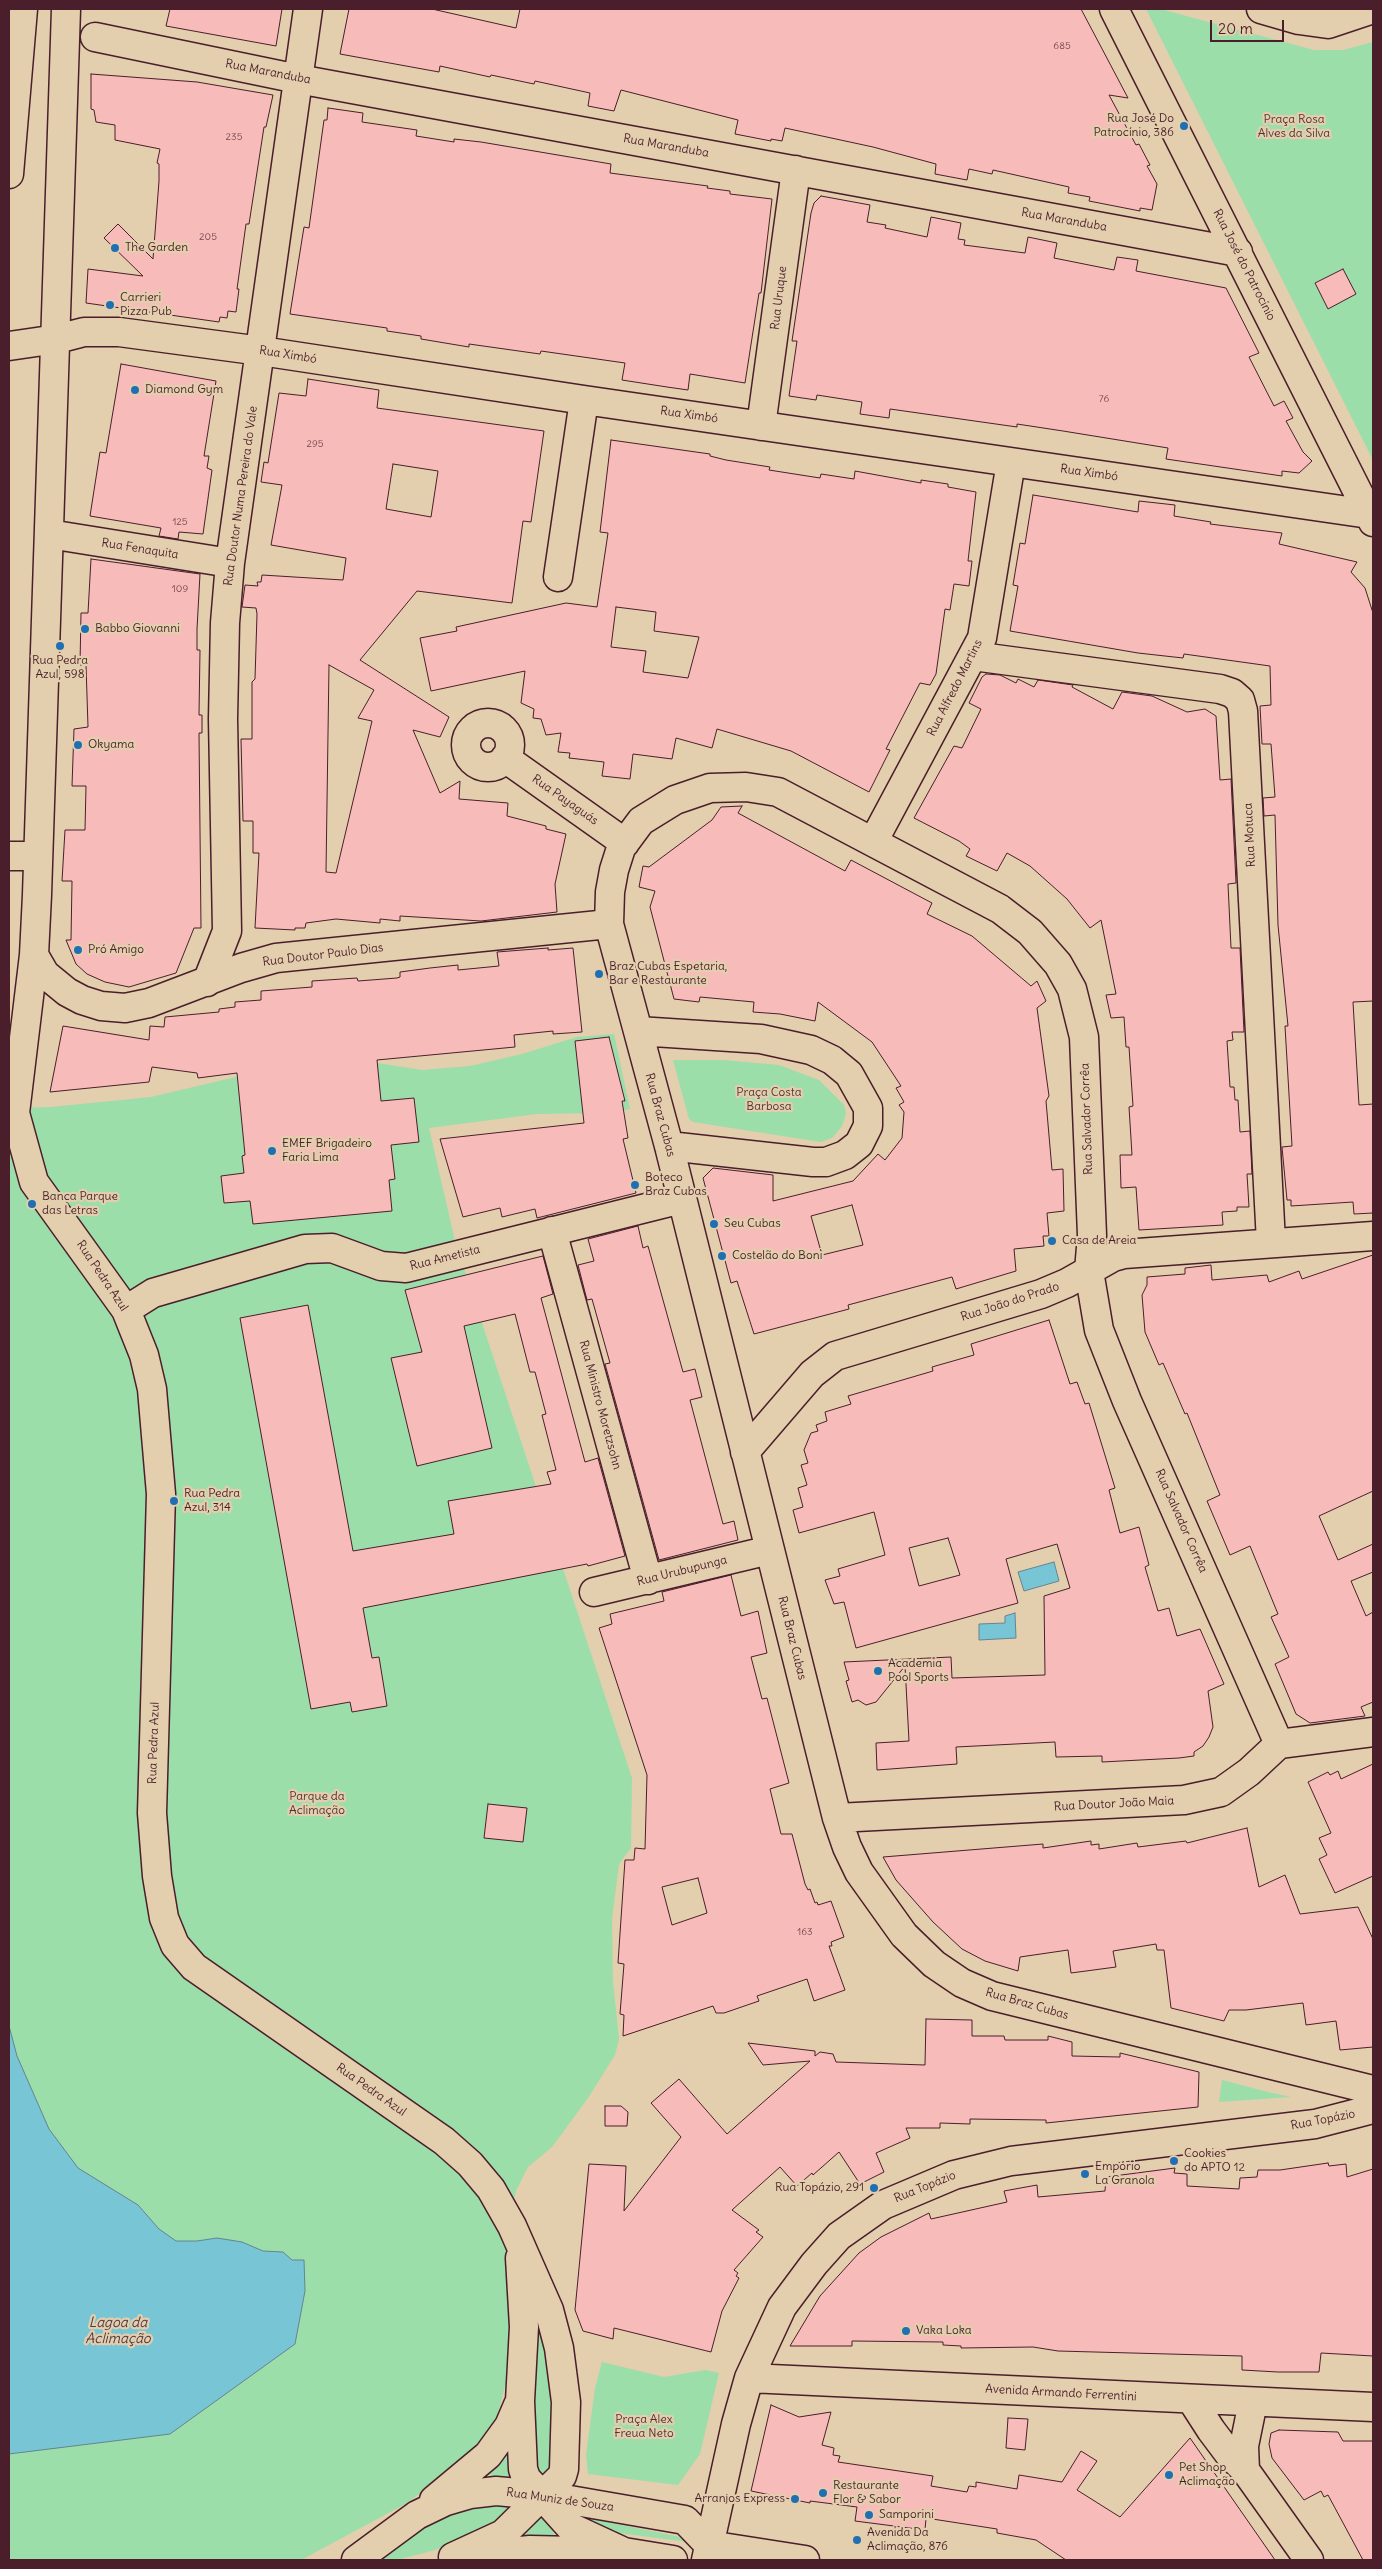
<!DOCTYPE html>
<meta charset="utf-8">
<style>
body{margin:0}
#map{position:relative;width:1382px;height:2569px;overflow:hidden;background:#e3cead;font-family:Delius,sans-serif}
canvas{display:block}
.frame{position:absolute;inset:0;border:10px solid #4a1f2b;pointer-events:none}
.scale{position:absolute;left:1210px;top:20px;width:74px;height:22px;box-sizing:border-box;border:2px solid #4a1f2b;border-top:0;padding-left:6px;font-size:15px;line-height:18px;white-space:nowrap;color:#4a1f2b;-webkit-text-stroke:4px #e3cead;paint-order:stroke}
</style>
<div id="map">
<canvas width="1382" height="2569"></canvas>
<div class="frame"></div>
<div class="scale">20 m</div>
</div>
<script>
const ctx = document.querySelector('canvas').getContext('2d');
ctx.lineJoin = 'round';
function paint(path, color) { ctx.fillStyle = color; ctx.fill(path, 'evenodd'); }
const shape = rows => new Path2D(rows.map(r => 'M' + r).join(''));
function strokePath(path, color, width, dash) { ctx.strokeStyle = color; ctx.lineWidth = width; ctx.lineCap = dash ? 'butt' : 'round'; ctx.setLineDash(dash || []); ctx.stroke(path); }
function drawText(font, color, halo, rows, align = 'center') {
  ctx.font = font + ' Delius,sans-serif'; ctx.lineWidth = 4.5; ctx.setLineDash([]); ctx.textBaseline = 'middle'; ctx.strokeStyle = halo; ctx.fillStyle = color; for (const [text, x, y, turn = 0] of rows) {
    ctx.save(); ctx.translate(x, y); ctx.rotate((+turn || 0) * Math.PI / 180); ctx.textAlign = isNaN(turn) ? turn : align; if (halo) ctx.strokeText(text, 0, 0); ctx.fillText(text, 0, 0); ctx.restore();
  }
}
paint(shape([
 [1146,9,1160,9,1314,50,1343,50,1373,42,1373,460],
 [614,1034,630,1109,609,1113,537,1114,429,1128,455,1241,632,1778,631,1848,619,1864,612,1919,613,1982,619,2039,615,2055,588,2098,552,2147,528,2167,516,2191,506,2237,525,2310,491,2440,407,2503,301,2560,9,2560,9,1108,51,1107,151,1097,240,1076,371,1062,422,1070,470,1066,522,1054,577,1037],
 [723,1060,779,1065,819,1080,844,1105,846,1114,842,1126,832,1138,821,1142,693,1122,689,1119,673,1060],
 [1222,2080,1268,2092,1291,2097,1219,2102],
 [535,2300,554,2378,550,2465,547,2475,540,2477,531,2457],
 [602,2362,664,2377,705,2370,719,2373,700,2454,678,2485,588,2474,586,2455,595,2388],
 [509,2449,513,2477,485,2475,485,2474],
 [490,2503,515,2505,515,2513,446,2547,397,2560,372,2560,438,2516],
 [539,2511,541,2511,556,2537,522,2537],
 [569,2514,685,2538,689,2542,611,2532]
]), '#9bdea9');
const water = shape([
 [1054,1562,1059,1581,1024,1591,1018,1572,1054,1562],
 [1015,1613,1016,1638,979,1640,979,1624,1005,1623,1005,1616,1015,1613],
 [9,2026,17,2056,49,2129,78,2168,138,2205,159,2229,176,2241,197,2241,217,2238,242,2242,263,2251,283,2252,292,2260,304,2260,305,2291,295,2344,170,2434,9,2454,9,2026]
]);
paint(water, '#78c6d5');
strokePath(water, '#668391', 1);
const building = shape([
 [170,9,282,9,276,46,166,26,170,9],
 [349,9,432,9,516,28,520,9,1081,9,1128,98,1109,95,1136,145,1139,144,1150,165,1147,166,1157,184,1152,210,1140,208,1140,211,1089,201,1090,197,1068,193,1069,187,993,170,992,174,969,169,967,180,935,174,936,164,873,147,785,128,782,141,771,139,771,141,735,134,738,120,621,90,614,111,588,106,590,93,535,81,534,84,491,75,490,77,440,66,439,72,340,54,349,9],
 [91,74,197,82,273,95,266,127,264,127,249,224,246,224,237,289,239,289,236,312,228,311,227,318,220,317,219,322,86,303,88,269,143,276,104,238,118,224,153,259,159,181,159,164,157,163,160,149,115,140,115,125,96,122,94,110,91,109,91,74],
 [328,108,363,113,362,122,417,130,416,136,454,142,454,139,481,142,611,164,610,173,708,186,707,188,730,191,730,194,772,199,761,293,759,293,745,383,690,374,688,390,667,387,622,380,625,363,541,351,540,354,469,344,469,347,421,339,421,336,387,331,387,328,290,314,304,227,309,228,324,120,327,120,328,108],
 [821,196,870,205,867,222,886,225,885,228,927,237,931,217,961,223,958,239,965,240,964,245,1025,253,1028,237,1057,243,1054,258,1114,270,1117,257,1138,260,1136,271,1226,288,1259,353,1249,357,1274,406,1284,401,1293,418,1286,421,1303,452,1312,461,1299,473,1282,471,1282,476,1166,459,1168,448,1063,431,1017,424,1017,427,890,409,889,418,860,414,862,402,817,395,816,400,789,396,797,341,792,341,811,213,814,203,821,196],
 [1343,269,1356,294,1328,309,1315,283,1343,269],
 [121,364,216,381,204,456,209,456,207,468,212,470,203,534,179,532,178,539,159,536,161,528,90,516,100,452,106,453,121,364],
 [308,379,379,390,377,408,544,431,531,522,523,521,512,603,417,591,360,660,449,717,440,737,413,730,440,793,460,781,459,799,508,803,507,816,546,826,546,829,566,834,555,884,557,912,481,921,400,916,400,921,380,919,380,923,336,919,306,923,305,928,295,928,295,930,255,928,259,853,253,853,253,821,243,821,241,739,252,739,252,682,255,679,257,614,256,608,242,607,245,585,258,586,257,582,261,582,262,575,343,580,346,558,271,545,282,485,261,482,264,462,268,463,279,393,306,396,308,379],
 [393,464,438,471,431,517,386,509,393,464],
 [329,665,374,690,358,718,372,721,336,873,326,872,329,665],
 [611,440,710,454,710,456,726,460,770,467,769,470,820,478,821,474,854,479,855,471,921,483,921,480,948,484,948,487,976,492,968,561,972,561,969,586,954,584,950,610,945,609,936,674,930,685,920,683,886,749,890,750,869,792,791,751,717,729,712,748,676,738,672,759,633,754,630,779,602,776,604,762,569,758,570,753,558,752,561,733,546,735,541,719,533,718,534,709,521,703,525,671,431,691,420,638,457,631,456,627,566,603,597,607,608,533,600,532,611,440],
 [616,607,656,612,654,631,699,637,688,678,643,672,646,651,611,647,616,607],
 [1033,495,1138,512,1139,501,1175,505,1174,516,1211,522,1210,524,1282,533,1279,544,1357,562,1351,572,1365,588,1373,613,1373,1001,1353,1002,1359,1105,1373,1104,1373,1213,1354,1214,1353,1202,1291,1206,1291,1200,1287,1200,1282,1147,1292,1146,1285,1026,1288,1026,1278,925,1275,815,1264,816,1263,798,1275,797,1271,744,1262,744,1260,706,1271,705,1270,666,1184,654,1183,658,1138,653,1010,631,1018,586,1013,585,1020,543,1025,544,1033,495],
 [91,559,200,574,197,629,197,650,200,650,199,715,202,715,202,733,199,733,201,928,194,928,176,973,129,987,105,982,87,974,76,964,66,940,71,940,72,881,62,881,65,830,85,830,86,786,72,786,74,729,88,727,86,665,80,665,81,613,88,613,91,559],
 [986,674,1000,675,1016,683,1018,679,1034,687,1038,680,1073,685,1072,687,1113,709,1122,692,1152,696,1187,712,1205,709,1216,716,1220,780,1231,779,1236,883,1228,884,1231,948,1240,948,1244,1032,1232,1032,1233,1040,1227,1041,1230,1087,1234,1087,1235,1100,1238,1100,1240,1132,1250,1131,1252,1174,1247,1174,1249,1207,1237,1207,1237,1211,1222,1212,1223,1225,1139,1230,1136,1187,1121,1188,1120,1155,1132,1155,1129,1107,1133,1106,1129,1047,1126,1047,1124,1017,1111,1018,1106,995,1116,994,1101,920,1090,928,1067,899,1030,866,1007,853,997,871,966,856,970,849,959,841,914,818,954,746,962,748,981,709,969,703,982,677,986,674],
 [742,806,738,813,845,871,851,860,932,903,927,914,972,936,1031,986,1037,981,1046,1001,1037,1008,1049,1096,1046,1101,1052,1170,1063,1169,1064,1211,1047,1213,1049,1236,1043,1236,1044,1246,1014,1249,1016,1271,956,1289,952,1277,848,1305,849,1309,754,1334,737,1281,731,1283,703,1178,713,1168,773,1175,773,1201,853,1181,878,1154,885,1160,902,1138,904,1112,899,1105,904,1102,896,1088,901,1086,872,1042,818,1002,815,1021,780,1014,753,1012,754,1002,700,997,699,1002,674,999,650,907,655,891,639,887,643,866,649,867,712,820,721,807,742,806],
 [852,1205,863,1245,822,1255,811,1216,852,1205],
 [548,948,548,950,573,948,582,1032,553,1034,553,1031,514,1035,515,1047,377,1060,381,1101,414,1098,419,1142,391,1145,395,1179,389,1180,392,1211,253,1224,250,1201,224,1203,221,1176,244,1173,242,1156,245,1155,237,1073,198,1078,197,1073,152,1067,149,1082,50,1092,63,1026,149,1040,150,1026,164,1027,165,1017,219,1012,219,1009,235,1007,235,1002,261,1000,261,991,312,987,312,981,357,978,358,981,397,978,400,977,400,972,430,968,458,965,458,970,499,966,497,952,548,948],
 [609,1037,625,1101,622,1101,628,1138,623,1139,636,1193,537,1218,535,1209,502,1217,500,1208,463,1217,440,1139,584,1123,575,1041,609,1037],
 [638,1226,643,1248,648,1246,683,1372,695,1369,702,1397,690,1400,723,1524,734,1521,738,1540,659,1560,605,1364,610,1363,592,1299,587,1300,578,1265,594,1261,588,1239,638,1226],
 [1373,1255,1373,1491,1319,1516,1338,1560,1373,1544,1373,1572,1351,1581,1366,1616,1373,1612,1373,1702,1361,1707,1365,1716,1310,1723,1296,1714,1275,1664,1289,1657,1271,1617,1278,1614,1250,1546,1230,1555,1207,1501,1220,1495,1187,1413,1185,1414,1163,1363,1159,1365,1145,1332,1142,1295,1147,1285,1147,1277,1185,1274,1185,1268,1211,1265,1212,1280,1267,1275,1269,1282,1299,1271,1302,1279,1373,1255],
 [543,1256,553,1294,541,1298,585,1462,598,1458,625,1556,588,1566,587,1564,363,1608,372,1658,379,1657,387,1706,352,1712,350,1702,311,1709,240,1318,308,1305,353,1551,454,1534,448,1501,551,1484,547,1472,556,1470,542,1415,546,1414,535,1372,530,1372,515,1314,464,1326,492,1448,417,1466,391,1358,422,1352,405,1290,543,1256],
 [1049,1320,1070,1384,1077,1382,1085,1404,1089,1403,1115,1488,1109,1490,1120,1533,1139,1527,1149,1565,1145,1567,1158,1611,1169,1608,1177,1636,1200,1629,1224,1684,1208,1691,1213,1727,1209,1737,1203,1746,1194,1752,1194,1756,1179,1758,1102,1762,1102,1756,1056,1757,1055,1742,956,1747,957,1764,877,1770,876,1743,909,1741,905,1666,876,1702,866,1705,858,1700,852,1702,846,1681,849,1680,844,1662,951,1657,952,1678,1045,1675,1044,1596,1070,1588,1057,1544,1006,1559,1018,1603,856,1648,844,1602,834,1604,825,1580,840,1576,838,1569,885,1555,874,1512,799,1533,793,1510,803,1507,798,1488,807,1485,801,1465,808,1463,804,1450,811,1433,818,1431,816,1425,827,1421,825,1412,851,1404,848,1396,933,1371,932,1367,974,1355,971,1344,1049,1320],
 [948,1538,960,1575,919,1586,909,1548,948,1538],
 [731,1575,741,1616,758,1611,767,1653,751,1657,762,1699,767,1698,789,1783,770,1789,781,1834,792,1834,805,1884,808,1890,810,1889,815,1903,817,1902,818,1905,831,1901,844,1937,831,1942,832,1946,829,1946,845,1990,814,2001,807,1979,757,1996,759,2001,724,2013,716,2013,713,2006,623,2036,624,2015,620,2014,624,1964,618,1963,625,1860,634,1860,635,1848,645,1849,647,1775,599,1628,612,1624,610,1614,664,1601,662,1592,731,1575],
 [698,1878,707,1913,672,1925,662,1887,698,1878],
 [1373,1764,1373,1876,1335,1893,1319,1859,1327,1855,1319,1838,1331,1833,1308,1782,1328,1772,1330,1775,1338,1771,1341,1779,1373,1764],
 [488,1804,527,1808,523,1842,484,1838,488,1804],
 [1247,1828,1259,1887,1285,1875,1300,1914,1358,1907,1373,1939,1373,2047,1340,2050,1336,2021,1306,2025,1303,2003,1246,2010,1229,2010,1224,2021,1171,2008,1164,1950,1157,1950,1156,1944,1113,1951,1116,1967,1071,1973,1068,1950,1020,1957,1018,1971,985,1961,962,1949,933,1922,896,1880,883,1857,1043,1844,1043,1848,1091,1841,1091,1845,1099,1844,1099,1849,1137,1843,1138,1847,1186,1841,1187,1843,1247,1828],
 [926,2019,972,2020,972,2036,1004,2036,1005,2040,1048,2040,1048,2036,1072,2042,1072,2056,1120,2057,1120,2053,1199,2072,1198,2107,1046,2123,1046,2120,970,2119,970,2124,940,2123,940,2128,906,2128,910,2138,876,2153,884,2172,860,2184,839,2152,813,2175,812,2173,797,2186,780,2167,732,2210,759,2230,756,2232,763,2237,734,2270,738,2273,736,2276,739,2278,722,2311,711,2352,614,2328,613,2339,583,2331,575,2310,589,2164,626,2166,624,2211,681,2137,651,2103,679,2079,727,2134,810,2061,763,2065,748,2043,815,2051,815,2056,820,2052,833,2054,836,2062,925,2065,926,2019],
 [605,2106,621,2106,628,2112,627,2126,605,2126,605,2106],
 [1328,2163,1329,2166,1346,2164,1347,2177,1373,2169,1373,2356,1321,2353,1319,2372,1278,2372,1242,2370,1242,2356,1058,2351,1033,2347,961,2348,961,2346,943,2345,943,2342,852,2341,852,2346,790,2346,820,2296,859,2253,881,2237,929,2213,931,2219,1007,2202,1004,2191,1037,2185,1038,2197,1105,2191,1106,2177,1175,2168,1174,2173,1187,2174,1187,2186,1239,2189,1240,2178,1257,2177,1258,2170,1280,2170,1328,2163],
 [771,2405,799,2417,831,2412,822,2445,834,2448,833,2455,840,2456,838,2462,933,2476,931,2486,967,2492,969,2486,976,2487,976,2482,1017,2489,1019,2475,1062,2482,1081,2451,1097,2461,1077,2490,1120,2517,1190,2438,1275,2560,1066,2560,1036,2540,997,2533,997,2529,926,2518,925,2530,855,2521,857,2507,810,2501,810,2503,751,2491,771,2405],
 [1008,2418,1028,2419,1025,2450,1006,2448,1008,2418],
 [1279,2430,1338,2432,1343,2441,1373,2441,1373,2560,1363,2560,1328,2495,1324,2497,1321,2491,1304,2500,1272,2458,1269,2444,1271,2433,1279,2430]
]);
paint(building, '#f7bbb9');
strokePath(building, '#4a1f2b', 1);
const minor = shape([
 [1114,9,1373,522],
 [1261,9,1299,20,1328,24,1373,9],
 [95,37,298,79,1238,252],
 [9,174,23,9],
 [9,346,57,339,84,332,119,332,261,351,584,400,1369,514],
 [761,426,796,170],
 [49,534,230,563],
 [558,577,584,400],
 [973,656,1220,689,1232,693,1240,700,1243,711,1271,1242],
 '466 745a22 22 0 1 1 44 0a22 22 0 1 1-44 0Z',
 [505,758,625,843],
 [873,842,982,638,1011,462],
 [9,856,37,856],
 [34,955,45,974,67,992,82,1000,101,1006,125,1008,149,1003,241,968,276,958,609,924],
 [207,982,227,931,223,719,225,623,230,563,308,9],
 [638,1031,761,1039,811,1050,832,1060,849,1074,868,1108,868,1126,859,1144,845,1155,826,1162,813,1162,669,1146],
 [9,1099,15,1113,34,1182,126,1310,144,1355,152,1389,161,1494,152,1813,157,1876,164,1918,175,1945,194,1967,444,2141,470,2164,491,2189,512,2226,549,2310,559,2348,566,2402,564,2469,562,2476,503,2534,453,2557],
 [15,1113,34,955,37,895,66,9],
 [552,1231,648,1580],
 [126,1310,153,1293,305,1249,332,1248,381,1266,406,1268,682,1199],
 [745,1452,812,1374,835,1356,1041,1294,1067,1283,1113,1257,1124,1254,1373,1236],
 [594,1592,770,1550],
 [1279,1744,1127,1401,1099,1330,1089,1271,1092,1235,1084,1037,1072,989,1058,964,1030,932,1000,909,778,792,746,787,710,788,675,800,641,821,621,848,614,870,610,892,609,924,669,1146,837,1818,847,1847,859,1872,904,1935,934,1964,962,1983,992,1996,1373,2090],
 [837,1818,1184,1800,1221,1792,1249,1772,1279,1744,1373,1732],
 [520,2258,524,2327,520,2401,523,2469,526,2478,570,2527,624,2552],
 [749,2378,1373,2407],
 [1191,2399,1211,2430,1229,2454,1245,2470,1309,2560],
 [1245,2470,1244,2446,1253,2402],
 [434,2500,488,2455,509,2426,518,2405],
 [709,2545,805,2560],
 [472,2556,530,2550,624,2552,673,2560],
 [356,2560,417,2515,446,2501,470,2494,496,2491,541,2495,685,2520,709,2545],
 [706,2560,736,2424,749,2378,782,2307,814,2264,839,2236,883,2205,954,2175,1011,2161,1315,2124,1373,2109]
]);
strokePath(minor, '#4a1f2b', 31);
strokePath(minor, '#e3cead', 28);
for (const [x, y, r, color] of [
 [1184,126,5,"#1f6fb2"],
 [115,248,5,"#1f6fb2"],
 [110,305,5,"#1f6fb2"],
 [135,390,5,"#1f6fb2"],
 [85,629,5,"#1f6fb2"],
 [60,646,5,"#1f6fb2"],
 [78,745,5,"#1f6fb2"],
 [78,950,5,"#1f6fb2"],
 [599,974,5,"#1f6fb2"],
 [272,1151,5,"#1f6fb2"],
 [635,1185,5,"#1f6fb2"],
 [32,1204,5,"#1f6fb2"],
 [714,1224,5,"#1f6fb2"],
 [1052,1241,5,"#1f6fb2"],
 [722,1256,5,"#1f6fb2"],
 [174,1501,5,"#1f6fb2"],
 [878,1671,5,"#1f6fb2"],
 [1174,2161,5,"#1f6fb2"],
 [1085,2174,5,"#1f6fb2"],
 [874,2188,5,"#1f6fb2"],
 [906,2331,5,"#1f6fb2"],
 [1169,2475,5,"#1f6fb2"],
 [823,2493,5,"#1f6fb2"],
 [795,2499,5,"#1f6fb2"],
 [869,2515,5,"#1f6fb2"],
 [857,2540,5,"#1f6fb2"]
]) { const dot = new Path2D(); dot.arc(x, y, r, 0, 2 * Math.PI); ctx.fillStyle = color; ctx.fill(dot); strokePath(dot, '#e3cead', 2); }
drawText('10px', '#75464e', null, [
 ["685",1062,46],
 ["235",234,137],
 ["205",208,237],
 ["76",1104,399],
 ["295",315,444],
 ["125",180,522],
 ["109",180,589],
 ["163",805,1932]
]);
drawText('12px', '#4a1f2b', '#e3cead', [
 ["Rua Maranduba",268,72,11],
 ["Rua Maranduba",666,146,10],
 ["Rua Maranduba",1064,220,10],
 ["Rua José do Patrocínio",1244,265,63],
 ["Rua Uruque",779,298,-83],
 ["Rua Ximbó",288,355,9],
 ["Rua Ximbó",689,415,8],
 ["Rua Ximbó",1089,473,8],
 ["Rua Doutor Numa Pereira do Vale",241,496,-82],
 ["Rua Fenaquita",140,549,9],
 ["Rua Alfredo Martins",955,688,-63],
 ["Rua Payaguás",565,800,35],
 ["Rua Motuca",1250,835,-93],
 ["Rua Doutor Paulo Dias",323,955,-7],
 ["Rua Braz Cubas",660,1115,75],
 ["Rua Salvador Corrêa",1087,1119,-92],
 ["Rua Ametista",445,1258,-14],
 ["Rua Pedra Azul",102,1276,56],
 ["Rua João do Prado",1010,1302,-18],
 ["Rua Ministro Moretzsohn",600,1405,75],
 ["Rua Salvador Corrêa",1181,1521,66],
 ["Rua Urubupunga",682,1571,-14],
 ["Rua Braz Cubas",792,1638,76],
 ["Rua Pedra Azul",154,1743,-88],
 ["Rua Doutor João Maia",1114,1804,-3],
 ["Rua Braz Cubas",1027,2004,16],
 ["Rua Pedra Azul",371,2090,35],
 ["Rua Topázio",1323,2120,-11],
 ["Rua Topázio",925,2187,-22],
 ["Avenida Armando Ferrentini",1061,2393,3],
 ["Rua Muniz de Souza",560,2500,8]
]);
drawText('12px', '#4a1f2b', '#e3cead', [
 ["Rua José Do",1174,119,"right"],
 ["Patrocínio, 386",1174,133,"right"],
 ["The Garden",125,248],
 ["Carrieri",120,298],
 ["Pizza Pub",120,312],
 ["Diamond Gym",145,390],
 ["Babbo Giovanni",95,629],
 ["Rua Pedra",60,661,"center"],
 ["Azul, 598",60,675,"center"],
 ["Okyama",88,745],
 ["Pró Amigo",88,950],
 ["Braz Cubas Espetaria,",609,967],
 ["Bar e Restaurante",609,981],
 ["EMEF Brigadeiro",282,1144],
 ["Faria Lima",282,1158],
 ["Boteco",645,1178],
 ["Braz Cubas",645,1192],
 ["Banca Parque",42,1197],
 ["das Letras",42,1211],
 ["Seu Cubas",724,1224],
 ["Casa de Areia",1062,1241],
 ["Costelão do Boni",732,1256],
 ["Rua Pedra",184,1494],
 ["Azul, 314",184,1508],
 ["Academia",888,1664],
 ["Pool Sports",888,1678],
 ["Cookies",1184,2154],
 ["do APTO 12",1184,2168],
 ["Empório",1095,2167],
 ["La Granola",1095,2181],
 ["Rua Topázio, 291",864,2188,"right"],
 ["Vaka Loka",916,2331],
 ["Pet Shop",1179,2468],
 ["Aclimação",1179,2482],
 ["Restaurante",833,2486],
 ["Flor & Sabor",833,2500],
 ["Arranjos Express",785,2499,"right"],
 ["Samporini",879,2515],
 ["Avenida Da",867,2533],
 ["Aclimação, 876",867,2547]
], 'left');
drawText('12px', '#523238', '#e3cead', [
 ["Praça Rosa",1294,120],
 ["Alves da Silva",1294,134],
 ["Praça Costa",769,1093],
 ["Barbosa",769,1107],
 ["Parque da",317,1797],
 ["Aclimação",317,1811],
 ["Praça Alex",644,2420],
 ["Freua Neto",644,2434]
]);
drawText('italic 14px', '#513844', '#e3cead', [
 ["Lagoa da",118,2323],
 ["Aclimação",118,2339]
]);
</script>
